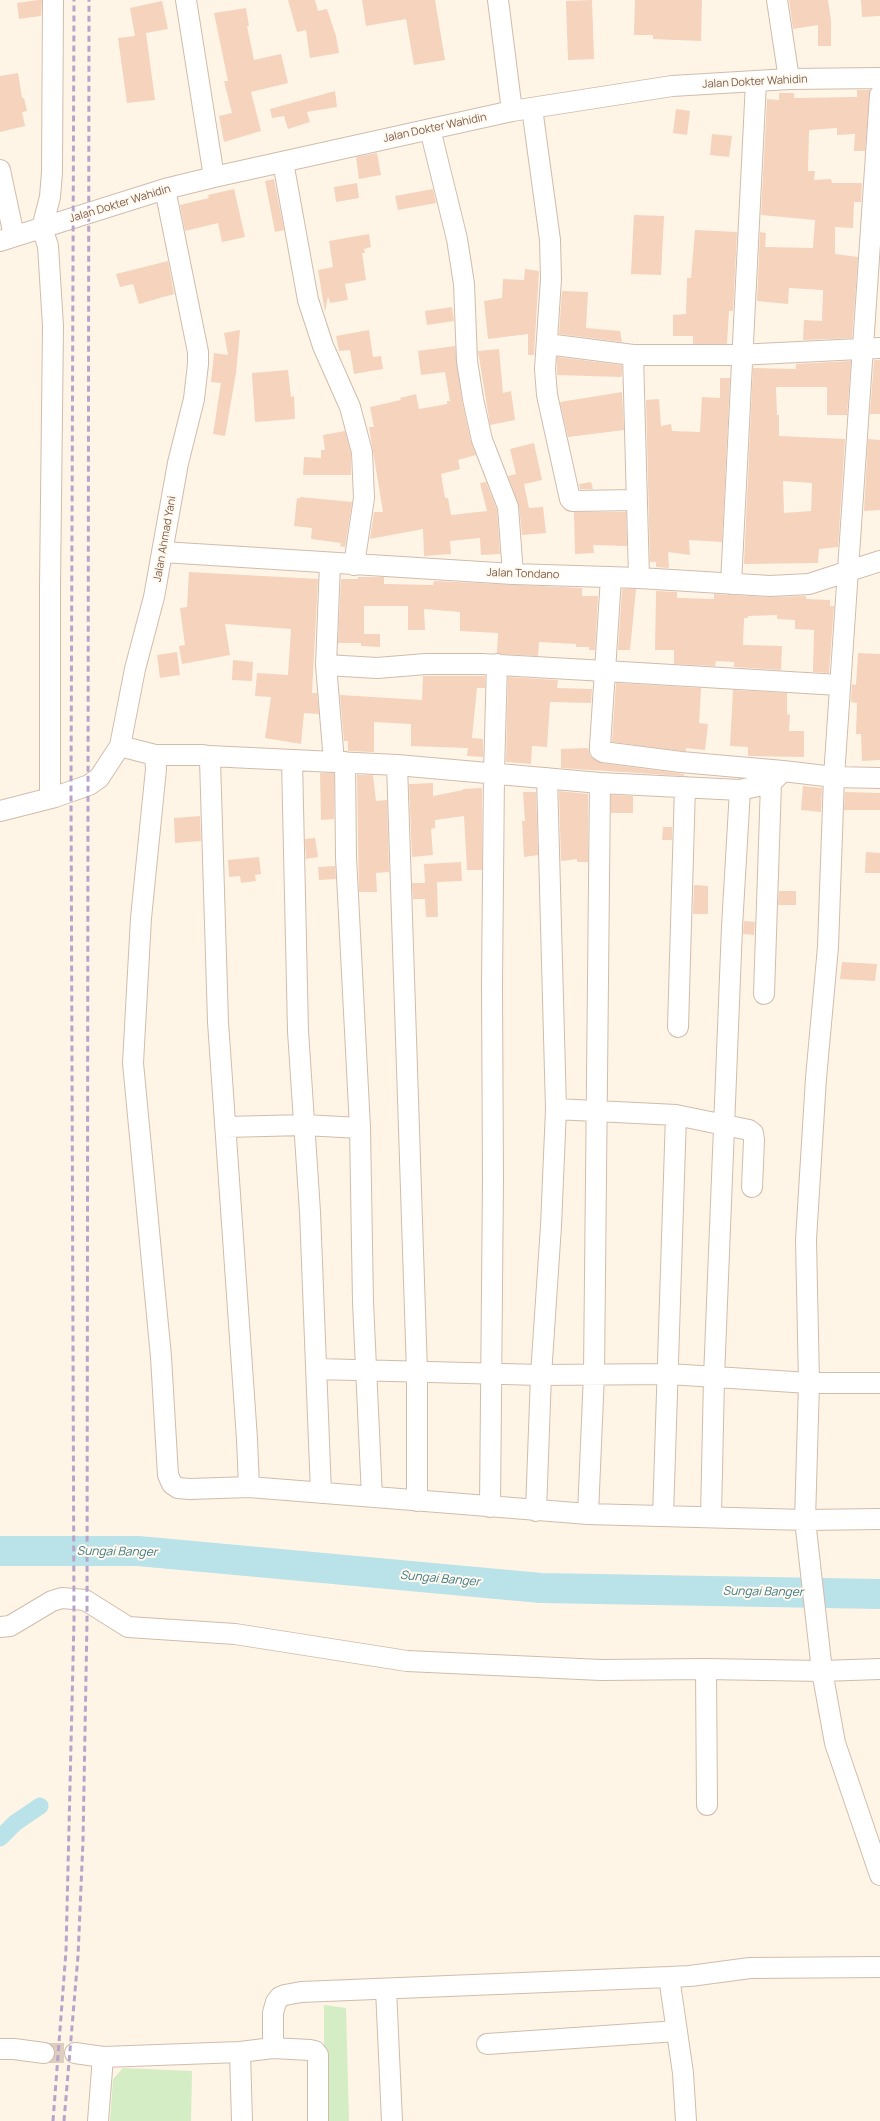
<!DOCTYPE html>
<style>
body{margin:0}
canvas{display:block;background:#fef5e7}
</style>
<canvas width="880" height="2121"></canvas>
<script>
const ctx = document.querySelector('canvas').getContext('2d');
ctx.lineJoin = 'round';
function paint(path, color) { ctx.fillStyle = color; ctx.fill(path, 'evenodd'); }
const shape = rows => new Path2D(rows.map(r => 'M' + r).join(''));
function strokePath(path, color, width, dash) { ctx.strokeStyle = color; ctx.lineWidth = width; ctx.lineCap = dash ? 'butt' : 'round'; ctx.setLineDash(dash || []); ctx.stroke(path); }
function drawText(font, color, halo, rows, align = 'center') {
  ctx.font = font + ' Manrope,sans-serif'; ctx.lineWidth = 4; ctx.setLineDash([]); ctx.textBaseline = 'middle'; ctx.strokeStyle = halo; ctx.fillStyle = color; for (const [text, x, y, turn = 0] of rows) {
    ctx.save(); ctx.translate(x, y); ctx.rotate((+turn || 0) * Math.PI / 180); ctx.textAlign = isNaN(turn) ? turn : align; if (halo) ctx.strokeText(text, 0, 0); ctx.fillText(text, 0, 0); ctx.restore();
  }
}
paint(shape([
 [324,2005,346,2008,349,2121,324,2121],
 [123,2068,192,2071,191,2121,110,2121,113,2079]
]), '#d5edc4');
strokePath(shape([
 [0,1838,15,1823,40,1806]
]), '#bae2e9', 17);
strokePath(shape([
 [0,1551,138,1551,541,1588,880,1594]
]), '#bae2e9', 30);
paint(shape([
 [38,0,42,0,41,16,19,19,17,3],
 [288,0,315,0,318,11,327,9,336,36,339,53,310,58,306,30,297,32],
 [362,0,435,0,445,60,414,65,406,19,366,26],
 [592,0,594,59,568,60,566,1],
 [635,0,702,0,701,41,653,39,653,35,634,35],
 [789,0,828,0,831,21,831,46,818,46,818,25,793,29],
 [861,0,880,0,880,16,862,17],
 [162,1,168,29,146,33,155,100,127,103,118,38,135,36,130,8],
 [246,8,249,26,247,26,254,60,281,54,288,83,251,92,261,131,224,142,219,116,232,113,224,81,228,81,214,13],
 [18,73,22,98,24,98,27,111,22,112,25,126,0,132,0,76],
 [857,90,870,90,865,151,854,151,855,134,837,135,837,128,809,130,808,171,815,171,814,180,831,179,832,183,862,183,861,202,854,202,853,228,835,227,835,254,858,257,852,338,803,340,804,320,822,321,823,290,789,288,788,304,757,301,760,232,766,233,765,247,813,248,815,220,761,215,767,99,779,100,779,93,794,93,794,98,857,97],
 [335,91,337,107,307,112,310,122,288,129,284,116,272,118,270,109],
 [676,109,690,111,687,135,673,133],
 [712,134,732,136,729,157,710,155],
 [377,153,381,175,359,179,356,157],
 [274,179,284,230,275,232,265,181],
 [357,183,359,198,336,202,334,187],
 [234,189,245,237,222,242,218,223,185,231,180,205,209,198,208,195],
 [433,189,436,203,398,210,395,196],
 [634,215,664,216,661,275,631,274],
 [695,230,737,232,733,311,729,311,727,344,693,344,693,336,673,336,673,315,686,314,687,278,691,278],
 [369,234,371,247,364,249,365,253,362,253,366,280,345,284,348,300,330,303,328,296,325,312,318,270,333,267,329,241],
 [168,261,174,294,139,304,133,284,120,287,116,274],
 [525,269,539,271,534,355,528,355,528,334,488,339,484,301,502,298,503,279,524,280],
 [562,291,588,292,586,328,620,331,622,342,559,334],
 [452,307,454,321,427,325,425,311],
 [240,330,236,373,225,436,213,434,221,383,211,382,214,353,228,355,224,333],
 [369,330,373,357,381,356,383,369,354,374,350,350,339,351,336,336],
 [455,346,462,401,471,442,476,455,458,460,460,469,441,474,445,498,448,498,451,515,487,511,480,483,486,482,497,510,500,554,481,555,480,538,450,541,451,554,424,556,423,529,370,539,374,512,383,512,369,427,374,427,370,407,401,400,400,398,416,394,419,409,447,404,447,401,450,401,445,372,421,375,418,351],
 [499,349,503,393,511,391,515,420,490,425,478,351],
 [557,357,622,365,622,374,621,377,557,375],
 [874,360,880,360,880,414,870,414],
 [851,361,847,415,827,415,827,387,776,387,777,415,779,415,779,436,845,439,838,547,819,549,818,563,744,564,753,368,796,369,796,364],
 [783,481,812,483,811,511,784,513],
 [288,370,291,397,294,396,295,419,255,422,252,373],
 [720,378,730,378,722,542,689,540,690,555,668,552,669,568,656,567,656,562,650,562,646,400,659,399,661,426,671,424,672,431,700,432,702,397,720,398],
 [622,392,624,430,568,437,560,402],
 [345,431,351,454,351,475,303,475,304,457,321,458,321,450,325,450,323,435],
 [868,439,880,440,880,510,864,511],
 [534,443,542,480,524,484,529,508,543,507,546,533,522,535,519,506,508,476,516,474,510,449],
 [591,482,593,489,580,489,579,484],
 [300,497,352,502,345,547,340,546,341,543,311,539,312,528,294,526,297,498,300,499],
 [574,512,626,512,627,546,593,545,594,553,575,554],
 [189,572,318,579,312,693,317,693,319,714,304,713,301,744,265,738,271,697,255,696,257,673,288,675,291,629,225,624,230,655,182,664,179,646,185,645,180,608,187,607],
 [358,577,384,577,384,584,433,585,434,581,582,588,582,596,598,596,595,650,589,650,589,647,576,647,576,644,539,642,538,656,501,654,497,653,498,633,460,631,460,612,424,609,425,630,408,630,408,606,364,606,364,634,380,634,380,647,361,646,361,643,338,643,341,579,358,579],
 [622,589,636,589,630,650,618,650],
 [656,591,677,592,677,598,714,599,714,594,769,597,806,596,806,599,830,600,830,606,834,606,829,673,813,672,814,630,795,629,795,620,777,619,777,615,748,616,748,618,744,618,743,645,782,646,781,670,734,667,734,662,716,661,715,666,674,664,674,650,655,650],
 [177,652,180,675,160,678,157,655],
 [858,653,880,654,880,760,862,761,861,734,856,734,857,703,851,702,852,684,856,685],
 [233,660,253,662,252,681,232,680],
 [423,676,485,676,485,688,477,688,472,738,483,739,483,757,467,756,468,748,411,746,411,724,374,722,374,752,348,751,348,741,344,741,340,695,422,700],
 [508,677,558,680,557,688,592,689,591,703,550,702,547,747,532,746,531,764,506,762],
 [616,683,701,688,699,723,708,724,705,750,686,748,686,751,682,751,612,742],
 [733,690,787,693,787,714,790,715,789,731,804,731,804,757,748,756,748,747,730,746],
 [588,748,590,756,601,763,684,774,684,776,561,768,561,749],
 [320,773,334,773,334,819,321,820],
 [357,775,373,775,376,801,387,800,389,872,376,873,377,892,359,892],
 [433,783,433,796,463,790,463,789,482,788,482,870,467,870,464,816,435,820,435,828,431,829,433,855,412,857,409,784],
 [803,786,822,788,821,812,801,810],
 [559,791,588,794,588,862,577,862,577,859,561,861],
 [523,792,536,792,538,855,524,857,522,821,525,821],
 [845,792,880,793,880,810,844,810],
 [611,795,633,796,633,813,611,813],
 [200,816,201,841,175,843,174,818],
 [663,827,672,827,672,840,662,840],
 [315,838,318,857,306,859,305,839],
 [866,852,880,853,880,873,865,873],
 [259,857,261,874,255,875,256,881,241,883,240,876,229,877,228,860],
 [461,862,462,881,437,882,438,917,426,917,425,899,413,899,412,883,425,883,424,864],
 [335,866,336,879,319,880,318,867],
 [694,885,708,886,708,914,693,914],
 [779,891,796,891,796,905,778,905],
 [744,921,755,922,754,935,743,934],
 [842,962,877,964,875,981,840,979]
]), '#f5d3bd');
strokePath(shape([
 [44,2053,75,2053]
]), '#ddcec0', 20, [20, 10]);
const minor = shape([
 [186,0,214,177],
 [498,0,512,111],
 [777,0,789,79],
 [880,95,834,777,828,947,816,1078,806,1240,809,1383,805,1520,822,1671,835,1743,880,1875],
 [532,108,550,240,551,279,545,369,547,395,570,499,572,501,637,500],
 [430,129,457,239,464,284,467,361,473,399,482,440,508,507,513,574],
 [283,162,308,300,323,346,350,407,362,452,364,498,354,565],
 [0,170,14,236],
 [0,241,165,189,214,177,512,111,672,86,789,79,880,78],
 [547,344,633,355,738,355,880,348],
 [633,355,639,578],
 [163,552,513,574,639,578,770,586,809,584,880,561],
 [330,564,326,665,334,762],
 [611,577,605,671,839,685],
 [731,584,756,82],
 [326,665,377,668,426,664,482,664,605,671,600,746,600,750,603,752,681,762,783,771],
 [120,746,155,755,203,755,209,756,210,760,218,1022,247,1439,249,1487,588,1514,805,1520,880,1519],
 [155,755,156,769,141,918,133,1063,161,1357,168,1475,172,1484,178,1488,190,1489,249,1487],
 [209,756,397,765,600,783,740,790,771,783,783,771,834,777,880,778],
 [292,761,298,1031,310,1212,321,1493],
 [345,762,346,857,360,1128,363,1302,372,1497],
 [397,765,417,1372,417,1501],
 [50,798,50,586,53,326,48,246,42,228,50,197,52,172,53,0],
 [0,811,55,797,89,785,99,778,120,746,135,669,154,597,178,463,194,399,198,364,198,352,165,189],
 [764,994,771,783],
 [678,1027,685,787],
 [556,1109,676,1115,749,1130,753,1133,754,1140,752,1187],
 [226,1127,304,1125,360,1128],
 [317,1369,541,1375,669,1374,809,1383,880,1383],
 [490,1507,493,1180,492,985,494,773,497,664],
 [536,1511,541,1375,551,1226,556,1109,547,778],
 [588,1514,594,1374,600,783],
 [663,1516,676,1115],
 [711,1517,714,1378,732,927,740,790],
 [0,1627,10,1626,52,1601,62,1598,85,1600,128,1627,235,1634,407,1661,601,1670,706,1669,822,1671,880,1669],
 [706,1669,707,1805],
 [669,1977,690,1976,750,1968,880,1967],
 [386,1989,392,2121],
 [487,2044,677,2031],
 [273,2048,310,2050,315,2051,318,2055,318,2121],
 [0,2049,14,2049,44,2053],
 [240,2052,242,2121],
 [75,2053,103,2057,240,2052,273,2048,273,2013,276,2002,280,1997,285,1995,301,1992,669,1977,683,2073,686,2121],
 [98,2121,103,2057]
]);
strokePath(minor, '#d1bcab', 22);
strokePath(minor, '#fff', 20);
strokePath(shape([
 [53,2121,66,1951,74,1621,71,791,74,0],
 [64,2121,78,1956,83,1841,87,1621,89,0]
]), '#b8a4c9', 3, [6, 4]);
drawText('11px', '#7a5a49', '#fff9ef', [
 ["Jalan Dokter Wahidin",755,82,-3],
 ["Jalan Dokter Wahidin",435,128,-12],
 ["Jalan Dokter Wahidin",120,204,-17],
 ["Jalan Ahmad Yani",165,539,-80],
 ["Jalan Tondano",523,574,2]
]);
drawText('italic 12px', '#3e7b87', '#fff9ef', [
 ["Sungai Banger",117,1552,1],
 ["Sungai Banger",440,1579,5],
 ["Sungai Banger",763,1592,1]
]);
</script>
